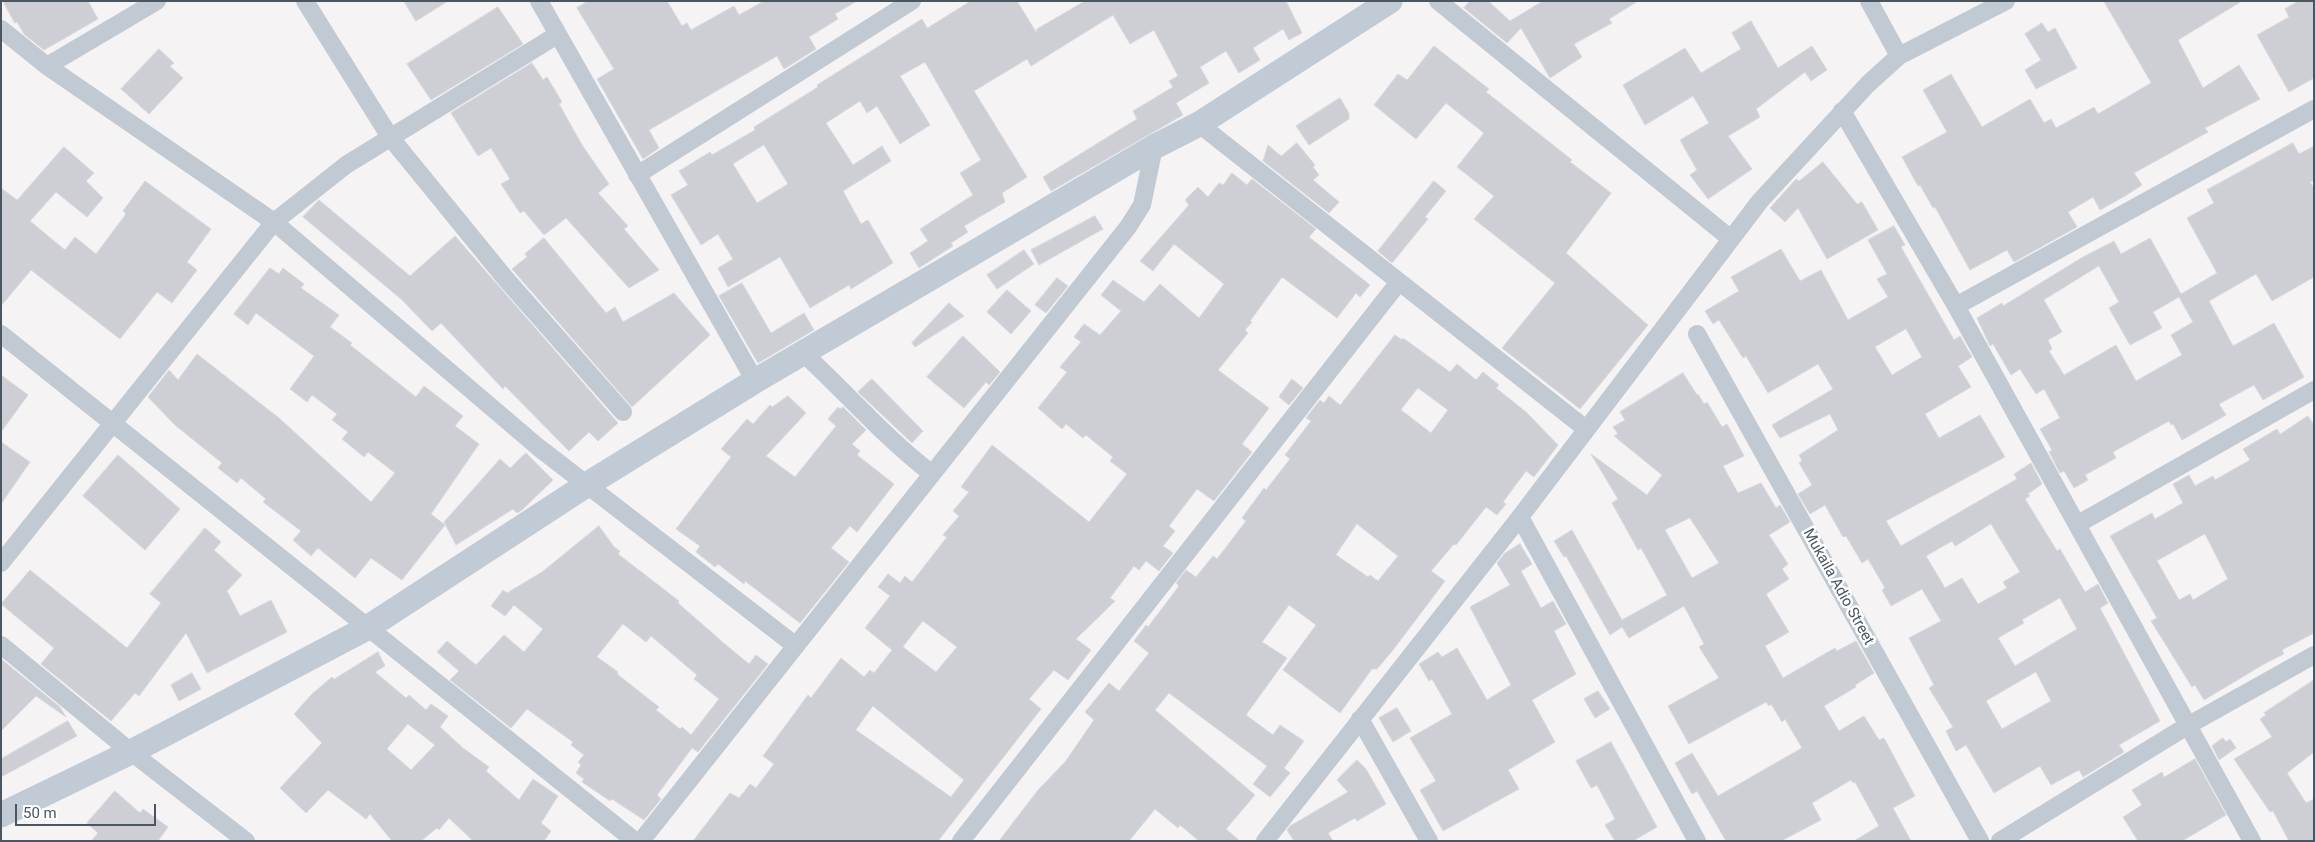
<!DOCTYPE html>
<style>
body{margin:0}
#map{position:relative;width:2315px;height:842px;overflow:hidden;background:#f5f3f3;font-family:Roboto,sans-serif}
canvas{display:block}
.frame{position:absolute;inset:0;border:2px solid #4a5661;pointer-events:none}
.scale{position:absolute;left:15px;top:804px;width:141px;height:22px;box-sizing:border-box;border:2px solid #4a5661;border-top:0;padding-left:6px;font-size:15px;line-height:18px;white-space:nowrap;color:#4a5661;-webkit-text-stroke:4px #fff;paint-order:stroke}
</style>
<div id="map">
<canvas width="2315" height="842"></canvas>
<div class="frame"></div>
<div class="scale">50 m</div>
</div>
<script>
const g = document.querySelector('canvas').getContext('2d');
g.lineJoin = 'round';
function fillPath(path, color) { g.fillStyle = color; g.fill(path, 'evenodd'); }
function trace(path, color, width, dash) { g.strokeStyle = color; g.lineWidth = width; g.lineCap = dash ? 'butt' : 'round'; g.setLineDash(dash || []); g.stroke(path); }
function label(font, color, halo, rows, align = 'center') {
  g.font = font + ' Roboto,sans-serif'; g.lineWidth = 5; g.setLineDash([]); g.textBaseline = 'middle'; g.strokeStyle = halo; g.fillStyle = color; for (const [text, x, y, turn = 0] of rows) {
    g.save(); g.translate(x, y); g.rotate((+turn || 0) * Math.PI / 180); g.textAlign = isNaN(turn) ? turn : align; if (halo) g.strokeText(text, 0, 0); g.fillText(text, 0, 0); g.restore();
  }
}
const building = new Path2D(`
 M3 1H88L98 19 44 50 24 34 17 22 15 23Z
 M404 1H448L416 21Z
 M588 1H667L682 26 687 23 691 30 734 6 739 15 764 1H857L835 14 838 19 809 37 816 49 784 69 777 56 649 130 659 148 643 159 597 79 614 69 577 8Z
 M971 1H1017L1036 32 1037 29 1085 1H1286L1302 33 1289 40 1283 29 1253 48 1260 60 1239 73 1226 51 1200 67 1209 83 1176 103 1183 115 1051 191 1043 177 1137 119 1133 111 1173 87 1169 81 1178 76 1154 30 1130 44 1113 15 1031 66 1027 59 974 91 1027 177 1002 193 1005 202 964 226 968 232 951 243 953 246 919 268 910 253 928 241 920 229 973 195 960 173 981 160 925 62 900 76 930 125 900 144 877 106 867 113 860 101 826 123 853 165 882 146 891 161 843 191 861 224 868 220 893 263 851 289 849 285 810 308 780 257 728 287 718 268 733 259 718 234 701 245 671 195 688 185 679 171 710 152 712 155 755 130 754 127 818 87 817 85 922 19 927 28ZM764 145 788 184 757 203 733 164Z
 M1470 1H1488L1510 21 1543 1H1638L1609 19 1612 23 1574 44 1582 57 1550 78 1521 28 1507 43 1464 8Z
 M2104 1H2242L2178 40 2203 88 2239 65 2260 99 2205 128 2208 132 2134 173 2142 185 2125 196 2100 210 2093 197 2068 212 2077 227 2014 262 2007 250 1970 270 1935 207 1933 208 1920 185 1918 186 1902 157 1947 132 1923 90 1951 74 1982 127 2030 99 2044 123 2051 119 2056 128 2094 107 2098 114 2151 83Z
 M2299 1H2314V78L2289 92 2257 35 2289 17 2285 9Z
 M498 7 523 44 431 100 407 64Z
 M1751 21 1778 68 1812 46 1827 70 1811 81 1805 72 1756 109 1760 117 1728 136 1752 169 1708 199 1690 175 1697 170 1680 140 1709 123 1693 96 1645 125 1623 85 1685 48 1701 73 1741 49 1732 33Z
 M2042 23 2048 32 2055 28 2077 68 2036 89 2025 70 2041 60 2025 34Z
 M1434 46 1489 89 1486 92 1572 160 1570 162 1611 193 1566 253 1648 325 1580 409 1502 348 1555 283 1474 219 1494 196 1457 167 1484 133 1446 103 1416 139 1374 105 1398 74 1407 80Z
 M159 49 174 63 170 66 183 78 149 114 121 89Z
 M532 63 543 80 547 77 562 102 559 104 582 145 609 184 598 193 628 226 624 229 659 270 629 288 566 218 544 235 524 211 520 213 501 184 510 179 491 148 478 156 451 113Z
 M1340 98 1349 113V119L1309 145 1296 126Z
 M1297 143 1315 165 1313 167 1319 175 1313 180 1339 202 1329 213 1263 161 1268 145 1281 156Z
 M2293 143 2299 154 2314 146V180L2310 182 2314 188V277L2272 301 2256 274 2209 301 2233 346 2274 323 2304 377 2263 400 2254 385 2219 404 2226 415 2182 440 2173 424 2171 425 2169 421 2113 452 2116 458 2085 475 2088 480 2074 488 2064 471 2060 473 2049 452 2052 450 2040 429 2060 418 2044 389 2036 394 2020 369 2011 375 1993 344 1990 346 1977 318 2002 303 2003 306 2083 257 2114 241 2121 254 2150 238 2181 294 2217 273 2187 218 2214 203 2207 190ZM2099 266 2119 302 2109 308 2130 345 2162 328 2153 312 2179 297 2193 322 2171 335 2182 355 2136 381 2116 345 2064 375 2049 351 2052 349 2048 340 2062 332 2044 300Z
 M64 147 94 173 86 181 103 198 87 217 56 192 30 221 65 250 75 237 96 254 126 214 123 211 145 181 211 229 187 262 197 270 172 303 157 292 120 339 31 270 1 306V188L17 200Z
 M1823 162 1857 204 1862 202 1878 230 1827 259 1798 208 1785 222 1770 208 1796 179 1799 181Z
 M1232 173 1247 185 1252 179 1316 229 1309 237 1370 285 1360 297 1356 293 1337 318 1282 277 1250 321 1252 322 1245 330 1248 333 1218 370 1269 408 1242 444 1252 452 1214 501 1197 489 1169 526 1175 531 1163 546 1173 553 1159 571 1146 561 1139 570 1134 566 1110 598 1115 601 1076 639 1091 650 1068 680 1054 670 1029 699 1041 709 938 841H693L730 793 739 798 750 784 756 788 774 764 763 756 808 695 811 698 841 658 864 677 870 670 874 673 892 650 865 628 890 596 878 587 888 574 900 583 905 576 912 582 947 537 943 535 959 516 953 511 969 492 961 487 992 445 1089 522 1127 474 1110 461 1113 457 1086 435 1083 438 1066 424 1062 429 1038 408 1067 372 1060 367 1081 342 1074 337 1084 324 1100 335 1121 311 1101 295 1113 280 1144 302 1160 284 1199 318 1224 284 1174 244 1153 271 1140 261 1189 205 1185 200 1198 187 1208 197 1219 183 1223 185ZM923 621 957 647 936 672 903 647ZM873 706 964 780 951 797 856 730Z
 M1434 181 1446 191 1425 217 1428 219 1392 263 1378 251Z
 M319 200 410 276 455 236 618 423 598 441 589 432 569 451 505 386 503 389 441 323 432 331 401 299 303 217Z
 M1095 216 1103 229 1039 265 1031 250Z
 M1894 226 1905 245 1901 247 1954 340 1960 336 1972 357 1958 366 1971 387 1925 414 1939 438 1980 415 2005 457 1886 521 1901 546 2017 479 2014 474 2031 463 2042 484 2028 494 2030 496 2025 499 2057 551 2060 549 2085 592 2098 584 2108 603 2100 608 2160 721 2119 745 2124 752 2083 777 2079 770 2051 785 2040 766 1994 793 1966 745 1956 751 1946 731 1953 727 1929 688 1934 685 1909 638 1941 621 1922 589 1891 606 1882 590 1885 588 1868 559 1862 563 1846 536 1843 537 1825 505 1810 514 1798 494 1812 485 1799 463 1802 461 1799 455 1838 430 1830 414 1780 438 1772 425 1833 389 1818 364 1768 393 1746 356 1743 358 1719 320 1713 324 1705 311 1739 291 1731 277 1781 249 1800 281 1821 270 1848 320 1888 297 1877 279 1887 274 1868 240ZM1906 329 1922 357 1892 375 1875 347ZM1991 524 2020 572 2003 582 2007 588 1978 604 1962 578 1945 588 1926 556 1952 541 1955 546ZM2060 598 2077 629 2015 666 1998 638 2024 623 2022 620ZM2036 672 2051 701 2002 729 1986 701Z
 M544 238 606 313 615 307 623 322 674 293 710 335 632 407 512 269 527 257 525 254Z
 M1024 250 1034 264 997 289 987 275Z
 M270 268 279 274 283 268 304 284 301 288 339 315 330 327 352 343 350 345 416 397 424 386 463 416 455 426 479 444 431 514 445 525 402 580 371 558 355 578 318 548 311 556 293 540 301 531 263 502 266 499 241 478 237 483 218 468 222 463 175 425 148 397 169 370 178 380 197 354 279 418 371 502 395 473 368 452 364 457 342 439 348 432 332 420 337 414 312 395 307 402 290 389 314 356 256 313 248 325 234 314Z
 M1057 278 1068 286 1046 313 1035 305Z
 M742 283 771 333 804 313 814 330 758 363 719 296Z
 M1007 290 1031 311 1011 334 987 312Z
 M949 303 964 316 915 347 912 343Z
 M1395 335 1402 340 1403 338 1450 372 1457 364 1476 380 1483 372 1499 385 1496 388 1526 412 1558 445 1534 477 1526 471 1503 502 1506 504 1497 515 1486 507 1456 545 1454 544 1431 571 1445 581 1393 650 1377 669H1372L1340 713 1283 670 1316 625 1289 605 1262 642 1287 658 1246 715 1273 735 1280 725 1304 741 1284 768 1290 773 1270 797 1253 784 1267 766 1169 693 1155 710 1255 795 1226 829 1240 841H1199L1180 825 1178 828 1155 809 1129 841H999L1038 790 1065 762 1094 720 1085 712 1109 683 1119 691 1149 653 1134 641 1146 625 1148 627 1179 586 1176 583 1186 570 1196 577 1213 556 1217 559 1246 521 1242 518 1264 488 1266 490 1290 459 1285 455 1311 421 1306 418 1320 400 1324 403 1329 396 1340 405ZM1418 388 1448 410 1431 433 1401 410ZM1357 524 1398 556 1378 581 1370 575 1368 577 1336 555Z
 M963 336 1000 372 989 385 986 382 964 408 927 377Z
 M1683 373 1697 395 1698 394 1704 404 1707 402 1722 427 1727 424 1744 456 1723 466 1738 493 1761 483 1776 508 1780 505 1790 522 1769 535 1788 564 1782 569 1789 579 1766 594 1789 632 1765 646 1783 678 1835 648 1837 651 1856 641 1874 673 1855 685 1856 687 1824 706 1839 731 1864 716 1879 740 1884 738 1915 796 1893 808 1911 841H1854L1879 826 1855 782 1853 783 1851 780 1812 803 1821 820 1781 841H1726L1697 791 1692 794 1675 763 1692 753 1718 796 1802 748 1785 719 1782 722 1771 704 1769 706 1766 702 1689 744 1668 706 1719 678 1699 647 1704 644 1684 606 1629 638 1622 627 1610 635 1566 556 1564 557 1554 541 1572 530 1622 620 1667 595 1641 548 1638 550 1612 503 1618 499 1591 454 1647 495 1662 475 1614 436 1618 434 1613 427 1625 420 1620 412ZM1690 518 1719 563 1692 578 1665 530Z
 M1 375 28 395 1 432Z
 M872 379 923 431 912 443 858 392Z
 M1292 379 1303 388 1289 405 1279 397Z
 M788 396 806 413 766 456 795 477 836 426 828 419 838 407 840 409 843 407 866 430 852 444 860 451 857 455 894 484 857 532 850 526 831 548 849 562 800 623 745 581 744 584 718 564 715 567 696 552 700 546 676 529 731 457 721 449 747 419 753 424 770 405 772 407Z
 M2308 416 2314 425V633L2282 650 2284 654 2264 664 2204 700 2195 685 2192 687 2151 621 2157 618 2110 536 2152 513 2155 519 2183 503 2173 484 2189 475 2195 486 2213 476 2215 480 2250 460 2243 449 2277 429 2280 434ZM2205 534 2228 579 2193 600 2190 594 2179 600 2157 561Z
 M1 442 30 462 1 504Z
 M526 453 553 480 522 510 517 513 513 509 456 545 444 522 500 459 510 468Z
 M118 455 180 509 145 550 83 496Z
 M599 526 614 547 620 551 618 554 679 601 678 603 726 645 749 664 756 655 768 664 698 752 692 748 657 795 661 799 644 820 612 799 610 801 582 782 584 779 576 773 581 765 578 762 584 755 571 745 573 742 527 709 511 728 450 680 459 671 437 652 447 641 476 665 504 635 524 652 543 629 514 605 505 616 491 606 503 590 507 593 542 572ZM623 624 646 642 651 636 697 675 694 679 719 699 691 735 682 727 680 729 656 710 659 707 617 674 618 672 597 657Z
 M205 528 221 542 214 550 242 575 227 591 240 616 271 600 287 632 207 673 186 633 139 696 135 693 111 721 41 664 54 648 1 604 30 570 127 648 161 603 150 594Z
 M1520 544 1532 564 1521 571 1541 608 1553 601 1566 624 1554 631 1576 674 1532 700 1555 742 1508 770 1519 789 1443 831 1420 790 1436 781 1410 738 1452 714 1432 679 1429 681 1419 664 1438 652 1442 657 1457 648 1487 700 1511 685 1470 607 1510 585 1497 563 1505 553Z
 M378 652 385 666 375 672 406 698 409 695 426 710 431 704 448 716 440 727 463 748 489 767 486 771 519 800 533 779 558 796 541 823 551 831 544 841H473L449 818 439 830 437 828 421 841H392L370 814 366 819 328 790 306 813 280 788 322 743 294 714 312 694 332 677 334 679ZM408 724 435 745 411 770 387 749Z
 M1 659 60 707 66 717 36 696 1 731Z
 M192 673 201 689 179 701 171 685Z
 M2314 680V752L2287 773 2306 803 2314 799V841H2289L2273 811 2270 812 2234 759 2272 737 2260 719 2266 715 2264 713Z
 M1598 691 1610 709 1595 718 1584 699Z
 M1397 708 1411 731 1393 742 1379 718Z
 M68 721 77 736 1 777V759Z
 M2223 738 2226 742 2230 739 2236 748 2219 760 2212 746Z
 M1611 742 1657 827 1633 841H1615L1605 825 1615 819 1597 785 1591 788 1576 761Z
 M2195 759 2226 815 2182 841H2138L2123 817 2142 805 2132 790 2162 772 2164 777Z
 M1357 760 1366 769 1386 804 1357 821 1355 818 1328 833 1333 841H1294L1287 830 1290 826 1348 792 1337 780Z
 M115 791 140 813 143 809 168 827 158 841H91L98 833 87 823Z`);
const street = new Path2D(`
 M305 1 390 137 505 278 623 412
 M539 1 755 381
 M1438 1 1731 239
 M1869 1 1899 56
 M1 29 47 66 274 222 538 447 796 646
 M47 66 157 1
 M1842 111 1956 306 2252 841
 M1199 124 1586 429
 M637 175 912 1
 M1956 306 2314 109
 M1 334 635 841
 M1697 334 1980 841
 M803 353C847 393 884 437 931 473
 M1520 517 1697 841
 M2078 524 2314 390
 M1 563 274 222 346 165 557 35
 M1 645 131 752 246 841
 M1360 719 1429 841
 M641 841 1128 227 1142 205 1154 147
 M961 841 1399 282
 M1265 841 1520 517 1760 201 1868 84 1899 56 2006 1
 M2000 841 2187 726 2314 655`);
const secondary = new Path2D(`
 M1 815 131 752 367 628 588 484 755 381 1154 147 1199 124 1390 1`);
const streetNames = [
 ["Mukaila Adio Street",1838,587,61]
];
fillPath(building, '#cdcfd5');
trace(building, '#d7d9de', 1);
trace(street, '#c1cad2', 18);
trace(secondary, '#c1cbd6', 25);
label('15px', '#4a5661', '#fff', streetNames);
</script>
